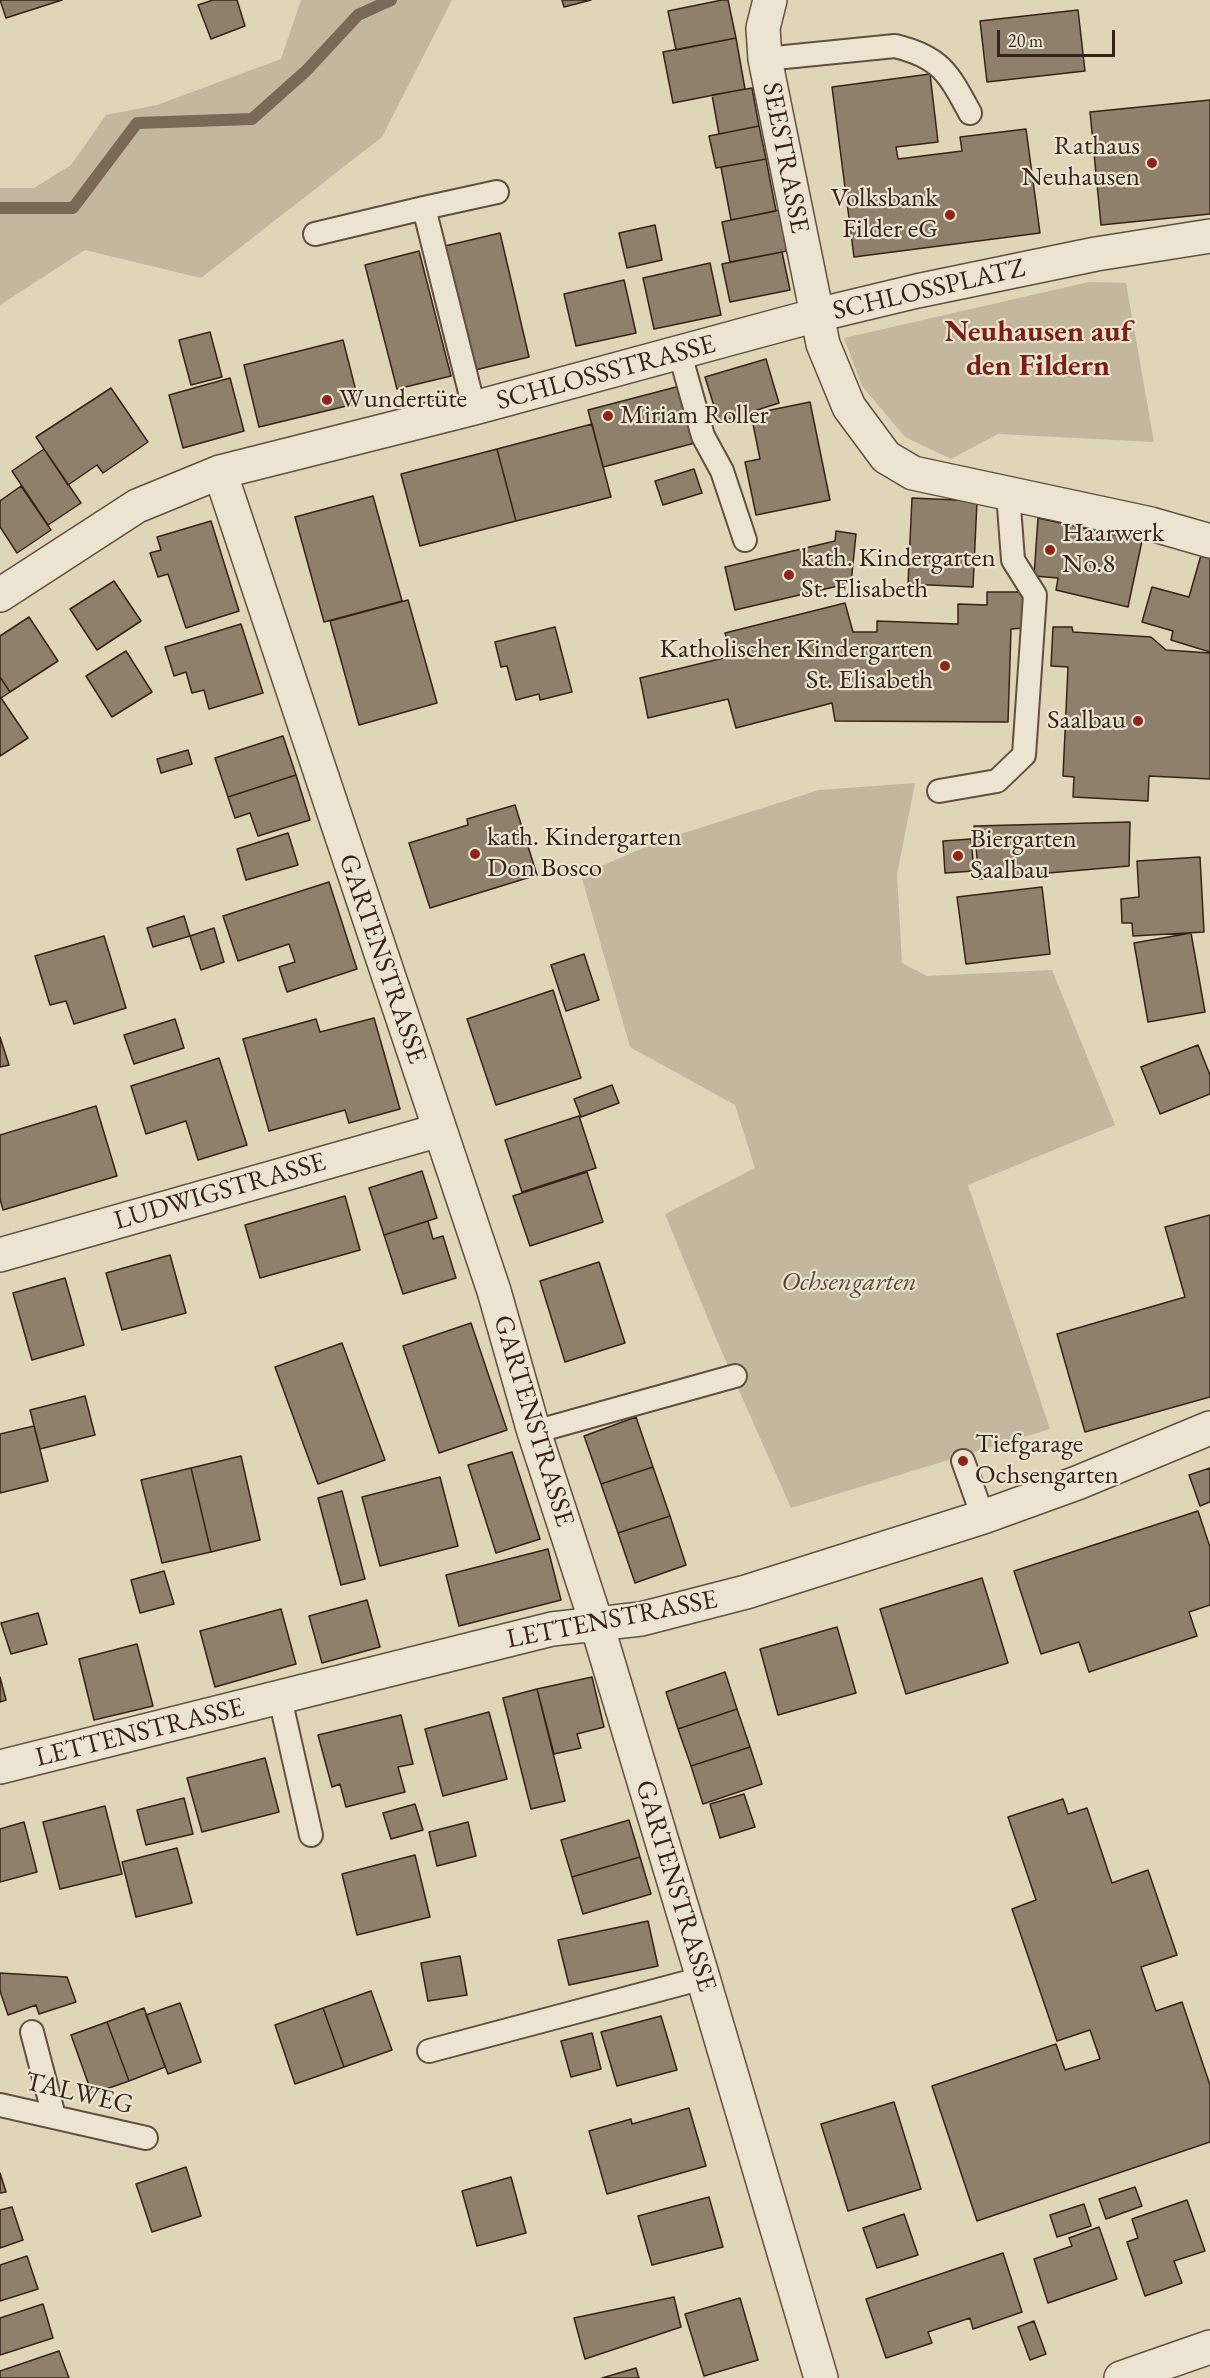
<!DOCTYPE html>
<meta charset="utf-8">
<style>
body{margin:0}
#map{position:relative;width:1210px;height:2378px;overflow:hidden;background:#dfd6b8;font-family:"EB Garamond",serif}
canvas{display:block}
.scale{position:absolute;left:997px;top:30px;width:118px;height:27px;box-sizing:border-box;border:3px solid #382217;border-top:0;padding-left:8px;font-size:18px;line-height:21px;white-space:nowrap;color:#382217;-webkit-text-stroke:4px #eae4d1;paint-order:stroke}
</style>
<div id="map">
<canvas width="1210" height="2378"></canvas>
<div class="scale">20 m</div>
</div>
<script>
const g = document.querySelector('canvas').getContext('2d');
g.lineJoin = 'round';
function fillPath(path, color) { g.fillStyle = color; g.fill(path, 'evenodd'); }
function trace(path, color, width, dash) { g.strokeStyle = color; g.lineWidth = width; g.lineCap = dash ? 'butt' : 'round'; g.setLineDash(dash || []); g.stroke(path); }
function label(font, color, halo, rows, align = 'center') {
  g.font = font + ' "EB Garamond",serif'; g.lineWidth = 4.5; g.setLineDash([]); g.textBaseline = 'middle'; g.strokeStyle = halo; g.fillStyle = color; for (const [text, x, y, turn = 0] of rows) {
    g.save(); g.translate(x, y); g.rotate((+turn || 0) * Math.PI / 180); g.textAlign = isNaN(turn) ? turn : align; if (halo) g.strokeText(text, 0, 0); g.fillText(text, 0, 0); g.restore();
  }
}
const green = new Path2D(`
 M301 0H452L382 137 201 278 85 250 0 305V188H34L71 165 106 115 157 105 281 59Z
 M1089 282 1126 283 1154 442 998 434 951 459 905 437 862 386 844 338Z
 M915 783 897 874 902 963 927 976 1052 970 1115 1125 968 1185 1050 1429 791 1508 715 1336 665 1214 755 1168 735 1105 630 1047 581 875 659 841 819 790Z`);
const stream = new Path2D(`
 M0 208H73L137 123 252 119 306 71 358 15 391 0`);
const building = new Path2D(`
 M0 0H62L6 18Z
 M213 0H237L245 26 211 39 198 5Z
 M562 0H591L564 7Z
 M722 0H728L736 38 676 50 668 11Z
 M1078 10 1085 71 987 82 980 21Z
 M736 38 745 89 673 103 663 52Z
 M930 74 938 142 896 147 898 159 962 151 960 137 1026 129 1040 233 854 257 832 87Z
 M752 88 759 126 719 134 712 95Z
 M1210 100V214L1101 225 1090 112Z
 M759 126 766 159 716 168 709 136Z
 M766 159 776 211 731 220 721 167Z
 M779 210 787 251 730 262 722 222Z
 M655 225 662 260 627 268 619 233Z
 M500 233 529 357 475 370 445 246Z
 M419 251 451 376 397 389 365 265Z
 M782 252 790 290 730 302 722 264Z
 M710 263 721 315 654 329 643 278Z
 M624 280 636 333 576 346 564 294Z
 M210 332 222 377 191 385 179 340Z
 M343 340 359 403 259 427 244 365Z
 M766 359 779 403 719 422 705 377Z
 M230 378 244 431 183 448 169 395Z
 M680 386 695 443 603 467 588 410Z
 M111 388 148 442 103 473 97 465 68 485 36 437Z
 M810 402 830 500 756 515 745 462 760 459 751 414Z
 M592 424 611 497 516 521 497 449Z
 M44 449 81 503 48 525 12 471Z
 M497 449 516 521 420 546 401 474Z
 M694 469 702 493 663 505 655 481Z
 M21 486 51 530 17 553 0 527V501Z
 M373 496 402 601 324 622 295 517Z
 M912 498 977 501 973 587 908 584Z
 M1038 518 1142 541 1128 607 1056 590 1058 578 1034 576Z
 M211 521 239 611 186 628 168 574 158 577 150 553 161 550 157 537Z
 M836 531 856 534 851 583 735 610 725 567 835 541Z
 M1201 555 1210 558V652L1171 640 1173 631 1142 622 1152 587 1189 597Z
 M114 581 141 621 97 650 70 609Z
 M987 592H1026L1025 628 1011 629 1008 722 835 721 832 703 736 728 728 699 648 718 640 678 732 656 725 633 845 603 853 632H877V621L958 624V604L987 605Z
 M408 600 437 703 359 725 330 621Z
 M29 617 58 661 10 692 0 677V636Z
 M241 624 263 693 209 709 204 690 192 693 186 672 174 676 165 647Z
 M555 627 572 692 540 700 539 694 516 700 507 666 501 667 495 642Z
 M1053 627H1072L1073 632 1151 637 1166 650 1210 653V779L1149 776 1148 801 1073 797 1074 777 1063 776 1068 667 1051 666Z
 M126 651 152 692 112 717 86 676Z
 M0 677 10 692 1 698 28 738 0 756Z
 M283 736 296 775 228 797 215 758Z
 M188 750 192 764 161 773 157 759Z
 M296 775 310 820 258 836 250 813 235 818 228 797Z
 M515 805 537 875 430 908 409 843 468 825 467 819Z
 M1130 822 1129 866 979 879 974 826Z
 M288 833 298 865 246 880 237 849Z
 M971 839 974 871 945 873 943 841Z
 M1200 857 1204 932 1133 936 1132 923H1122L1121 899 1139 897 1137 861Z
 M329 882 357 969 287 992 279 967 295 962 289 944 238 961 223 916Z
 M1042 887 1050 954 966 964 957 897Z
 M184 916 190 936 153 947 147 928Z
 M214 928 224 962 201 970 190 936Z
 M1191 933 1205 1012 1148 1022 1134 943Z
 M104 936 126 1008 74 1024 66 1001 50 1005 35 956Z
 M584 954 599 1000 566 1011 551 965Z
 M553 990 581 1078 496 1105 467 1019Z
 M374 1018 400 1109 349 1123 345 1110 269 1131 243 1039 316 1019 320 1032Z
 M175 1019 184 1048 134 1064 124 1035Z
 M0 1037 9 1065 0 1067Z
 M1198 1045 1210 1075V1094L1160 1114 1141 1067Z
 M219 1058 247 1145 198 1160 186 1121 146 1134 131 1086Z
 M612 1085 619 1103 581 1117 574 1099Z
 M96 1106 117 1176 3 1210 0 1199V1135Z
 M579 1116 596 1168 522 1192 505 1140Z
 M422 1171 437 1218 384 1235 369 1188Z
 M587 1172 603 1222 530 1246 513 1196Z
 M345 1196 360 1250 260 1278 245 1225Z
 M1210 1215V1397L1085 1432 1057 1334 1185 1297 1165 1227Z
 M428 1221 433 1239 443 1236 456 1278 403 1294 384 1235Z
 M170 1255 186 1313 122 1330 106 1273Z
 M599 1262 625 1343 565 1362 540 1281Z
 M65 1278 84 1345 32 1360 13 1293Z
 M471 1323 507 1430 439 1453 403 1346Z
 M342 1343 385 1460 318 1484 275 1367Z
 M85 1396 95 1435 40 1449 30 1410Z
 M636 1417 653 1467 601 1484 584 1436Z
 M34 1426 48 1481 0 1493V1434Z
 M512 1452 540 1539 496 1553 468 1465Z
 M241 1456 260 1540 211 1552 191 1468Z
 M653 1467 670 1516 618 1533 601 1484Z
 M191 1468 211 1552 162 1563 141 1480Z
 M1210 1468V1502L1200 1506 1189 1475Z
 M440 1477 458 1546 380 1566 362 1497Z
 M342 1491 365 1579 341 1585 318 1498Z
 M1198 1511 1210 1547V1605L1189 1612 1197 1636 1089 1672 1079 1642 1041 1654 1014 1571Z
 M670 1516 686 1565 635 1583 618 1533Z
 M548 1549 561 1600 459 1626 446 1575Z
 M164 1571 174 1604 140 1613 131 1580Z
 M982 1578 1008 1663 906 1694 880 1609Z
 M367 1600 380 1647 322 1663 309 1616Z
 M281 1609 296 1664 215 1687 200 1631Z
 M38 1613 47 1644 11 1654 1 1623Z
 M837 1627 856 1693 778 1715 760 1649Z
 M137 1644 153 1706 94 1720 79 1659Z
 M725 1672 737 1709 678 1729 666 1692Z
 M0 1677 6 1700 0 1702Z
 M592 1677 604 1727 577 1734 581 1748 554 1754 537 1689Z
 M537 1689 565 1801 531 1809 503 1698Z
 M737 1709 750 1747 691 1766 678 1729Z
 M489 1712 507 1779 443 1796 425 1729Z
 M401 1715 413 1764 398 1767 405 1792 346 1807 340 1784 332 1787 318 1735Z
 M750 1747 762 1784 703 1804 691 1766Z
 M265 1758 279 1812 202 1832 187 1778Z
 M744 1794 755 1827 720 1838 710 1804Z
 M184 1798 193 1834 146 1845 137 1810Z
 M1063 1799 1068 1814 1087 1808 1112 1883 1148 1870 1177 1955 1141 1967 1156 2011 1182 2002 1210 2085V2142L977 2221 932 2086 1056 2044 1065 2070 1100 2059 1090 2030 1057 2041 1012 1909 1036 1900 1008 1817Z
 M415 1804 423 1830 391 1839 383 1813Z
 M105 1806 122 1874 60 1889 43 1822Z
 M629 1820 640 1857 572 1877 561 1840Z
 M24 1822 37 1872 0 1882V1829Z
 M468 1822 476 1856 437 1866 429 1832Z
 M177 1848 192 1903 136 1917 122 1862Z
 M415 1855 430 1917 357 1935 342 1874Z
 M640 1857 651 1894 583 1914 572 1877Z
 M648 1921 658 1966 569 1985 558 1940Z
 M460 1956 467 1995 428 2001 421 1963Z
 M0 1973 67 1977 76 2002 39 2014 36 2005 8 2015 0 1991Z
 M371 1991 392 2050 344 2067 323 2008Z
 M180 2003 201 2062 168 2074 146 2015Z
 M144 2008 165 2067 129 2081 107 2022Z
 M323 2008 344 2067 295 2084 275 2025Z
 M661 2016 677 2070 617 2086 601 2032Z
 M107 2022 129 2081 92 2094 71 2035Z
 M592 2033 601 2069 571 2077 561 2041Z
 M894 2102 921 2189 848 2211 821 2124Z
 M689 2108 706 2166 607 2194 589 2131 631 2119 632 2124Z
 M186 2167 201 2216 152 2232 136 2184Z
 M0 2173 6 2192 0 2193Z
 M511 2177 526 2233 477 2246 462 2191Z
 M1135 2187 1142 2206 1106 2219 1099 2199Z
 M709 2197 723 2247 652 2265 638 2216Z
 M1187 2200 1205 2251 1174 2261 1182 2283 1145 2296 1127 2242 1138 2238 1132 2219Z
 M1084 2204 1091 2226 1057 2237 1050 2215Z
 M12 2207 23 2240 0 2248V2210Z
 M904 2214 918 2255 877 2268 863 2228Z
 M1099 2227 1117 2279 1048 2303 1034 2259 1072 2246 1069 2238Z
 M1003 2253 1022 2312 973 2329 970 2318 928 2332 932 2343 886 2358 866 2299Z
 M27 2256 38 2289 0 2301V2265Z
 M674 2297 681 2327 585 2359 574 2318Z
 M740 2298 758 2360 704 2376 685 2314Z
 M43 2304 53 2338 0 2355V2318Z
 M1034 2321 1046 2354 1030 2360 1018 2327Z
 M59 2351 69 2378H0V2371Z
 M636 2368 639 2378H602Z`);
const lane = new Path2D(`
 M765 59 895 46C941 57 949 74 970 113
 M424 208 497 192
 M315 234 424 208 474 408
 M680 354 703 436 722 471 745 540
 M939 791 997 781 1024 755 1035 595 1013 560 1008 493
 M534 1432 735 1376
 M963 1461 983 1517
 M280 1698 311 1835
 M32 2032 54 2116
 M429 2051 703 1978
 M0 2105 146 2138`);
const street = new Path2D(`
 M770 0 763 28 765 59 823 344 849 407 886 457 913 473 1151 524 1210 541
 M220 472 494 1291 534 1432 597 1625 703 1978 821 2378
 M0 595 137 506 220 472 474 408 817 315 917 291 1096 254 1210 236
 M0 1255 440 1130
 M0 1767 552 1629 641 1619 746 1592 983 1517 1077 1483 1210 1428
 M1121 2378 1210 2347`);
const markers = [
 [1152,163,6,"#8f2418"],
 [950,215,6,"#8f2418"],
 [327,400,6,"#8f2418"],
 [608,416,6,"#8f2418"],
 [1050,550,6,"#8f2418"],
 [789,575,6,"#8f2418"],
 [945,666,6,"#8f2418"],
 [1138,721,6,"#8f2418"],
 [475,854,6,"#8f2418"],
 [958,856,6,"#8f2418"],
 [963,1461,6,"#8f2418"]
];
const poiNames = [
 ["Rathaus",1140,147,"right"],
 ["Neuhausen",1140,178,"right"],
 ["Volksbank",938,199,"right"],
 ["Filder eG",938,230,"right"],
 ["Wundertüte",339,400],
 ["Miriam Roller",620,416],
 ["Haarwerk",1062,534],
 ["No.8",1062,565],
 ["kath. Kindergarten",801,559],
 ["St. Elisabeth",801,590],
 ["Katholischer Kindergarten",933,650,"right"],
 ["St. Elisabeth",933,681,"right"],
 ["Saalbau",1126,721,"right"],
 ["kath. Kindergarten",487,838],
 ["Don Bosco",487,869],
 ["Biergarten",970,840],
 ["Saalbau",970,871],
 ["Tiefgarage",975,1445],
 ["Ochsengarten",975,1476]
];
const streetNames = [
 ["SEESTRASSE",785,158,79],
 ["SCHLOSSPLATZ",929,290,-13],
 ["SCHLOSSSTRASSE",606,373,-15],
 ["GARTENSTRASSE",382,959,71],
 ["LUDWIGSTRASSE",220,1192,-16],
 ["GARTENSTRASSE",533,1421,73],
 ["LETTENSTRASSE",612,1620,-11],
 ["LETTENSTRASSE",140,1733,-14],
 ["GARTENSTRASSE",675,1886,73],
 ["TALWEG",79,2094,13]
];
const parkNames = [
 ["Ochsengarten",849,1283]
];
const quarterNames = [
 ["Neuhausen auf",1038,333],
 ["den Fildern",1038,367]
];
fillPath(green, '#c3b79d');
trace(stream, '#7a6957', 12);
fillPath(building, '#8f806b');
trace(building, '#382217', 1.5);
trace(lane, '#624f3f', 26);
trace(street, '#624f3f', 36);
trace(lane, '#eae4d1', 22);
trace(street, '#eae4d1', 33);
for (const [x, y, r, color] of markers) { const dot = new Path2D(); dot.arc(x, y, r, 0, 2 * Math.PI); g.fillStyle = color; g.fill(dot); trace(dot, '#eae4d1', 2); }
label('27px', '#382217', '#eae4d1', poiNames, 'left');
label('27px', '#382217', '#eae4d1', streetNames);
label('italic 27px', '#5b4738', '#eae4d1', parkNames);
label('bold 30px', '#7a1f14', '#eae4d1', quarterNames);
</script>
